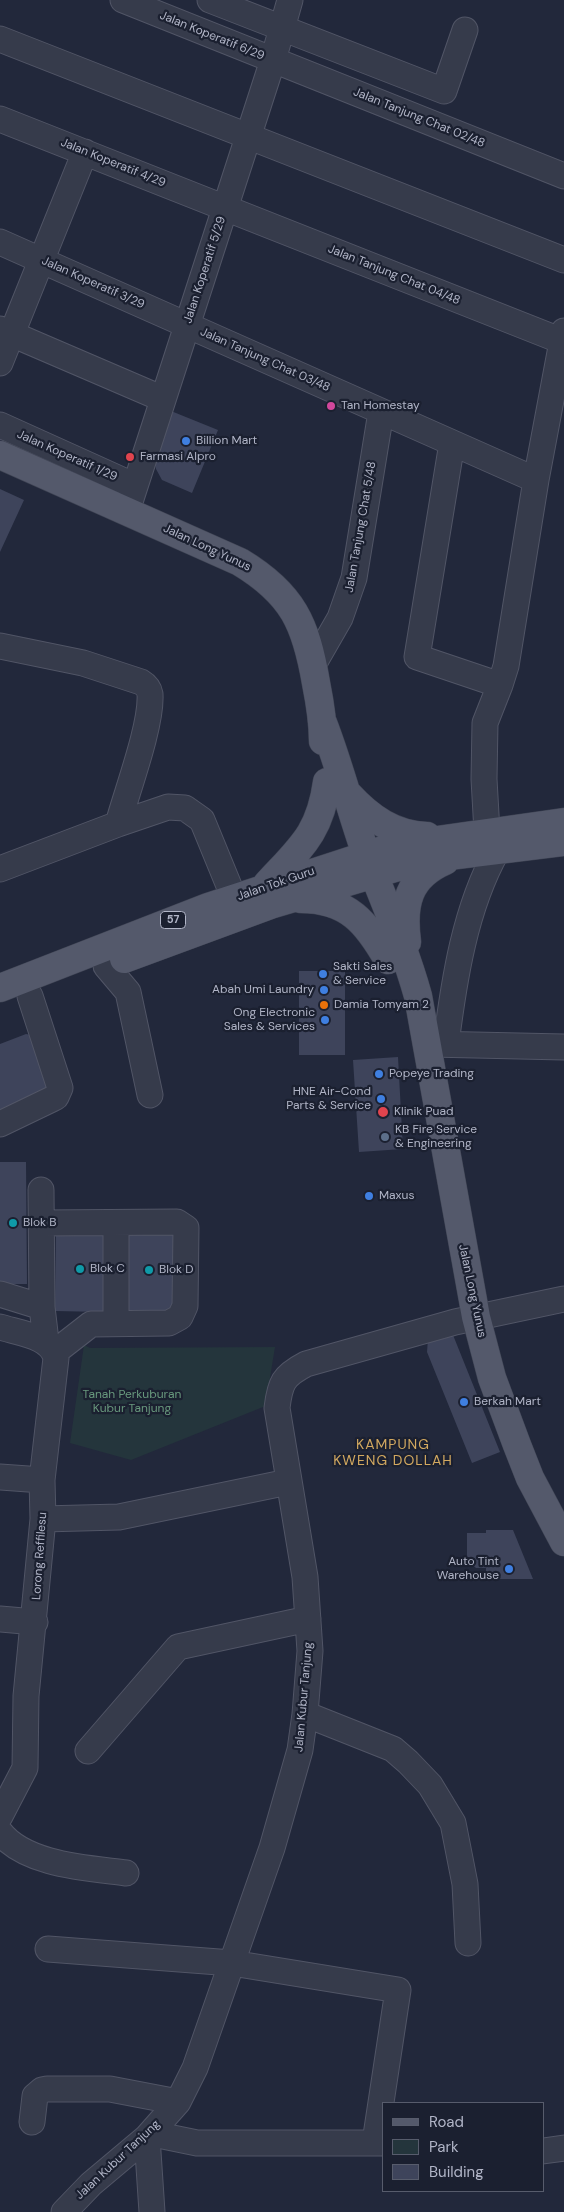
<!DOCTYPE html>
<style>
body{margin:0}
#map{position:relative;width:564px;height:2212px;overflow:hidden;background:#22283b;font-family:"DM Sans",sans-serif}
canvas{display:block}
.legend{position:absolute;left:382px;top:2102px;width:162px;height:90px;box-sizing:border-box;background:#1b2030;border:1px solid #575c6c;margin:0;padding:6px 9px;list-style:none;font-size:15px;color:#b1b5c7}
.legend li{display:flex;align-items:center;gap:10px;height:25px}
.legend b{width:25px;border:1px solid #575c6c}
</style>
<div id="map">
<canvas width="564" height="2212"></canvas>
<ul class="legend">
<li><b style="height:6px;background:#54596b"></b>Road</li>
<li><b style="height:14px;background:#24353c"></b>Park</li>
<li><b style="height:14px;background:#3e445b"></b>Building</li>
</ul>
</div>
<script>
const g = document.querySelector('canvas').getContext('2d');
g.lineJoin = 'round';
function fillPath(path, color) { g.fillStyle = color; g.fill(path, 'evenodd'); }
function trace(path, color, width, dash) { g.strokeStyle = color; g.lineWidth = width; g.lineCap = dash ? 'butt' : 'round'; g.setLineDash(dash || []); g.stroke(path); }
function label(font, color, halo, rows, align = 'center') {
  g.font = font + ' "DM Sans",sans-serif'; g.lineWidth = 4.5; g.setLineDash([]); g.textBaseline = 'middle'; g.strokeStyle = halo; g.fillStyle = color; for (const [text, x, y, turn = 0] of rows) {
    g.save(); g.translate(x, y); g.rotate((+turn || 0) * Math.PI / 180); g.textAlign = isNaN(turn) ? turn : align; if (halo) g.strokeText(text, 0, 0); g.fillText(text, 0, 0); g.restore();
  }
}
const green = new Path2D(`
 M84 1345 90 1348 275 1347 268 1390V1405L131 1460 70 1443Z`);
const building = new Path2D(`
 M171 411 218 430 192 493 162 480 156 469 153 453Z
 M0 489 24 500 0 552Z
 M299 971H345V1055H299Z
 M26 1034 31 1035 56 1093 0 1117V1044Z
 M398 1057 403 1149 359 1152 353 1060Z
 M0 1162H26L27 1284H0Z
 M56 1227H105L104 1312 55 1311Z
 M124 1227 174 1228 173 1312H124Z
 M451 1330 500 1452 472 1463 427 1352 428 1339Z
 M486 1530H513L533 1579H486V1568H476L467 1560V1533H486Z`);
const minor = new Path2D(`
 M123 0 564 176
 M210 0 444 91 465 30
 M0 39 564 260
 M0 119 562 341
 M0 242 536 480
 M0 329 163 399
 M0 363 85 152
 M0 425 135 486
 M452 443 417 657 500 685 506 666 536 480 564 331
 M127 511 273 60 290 0
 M0 646 83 663 141 682C146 685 149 688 150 694 152 725 127 791 118 824
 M313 665 340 618 354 578 381 412
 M487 832 484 779 485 723 500 685
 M0 869 118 824 168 807 185 808 202 820 234 898
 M106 966 128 992 150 1095
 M430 1044 564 1047
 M446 1044C454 980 465 908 497 851
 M0 1124 52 1099 56 1097 60 1088 30 996
 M41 1190 42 1307 46 1341
 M41 1223 177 1222 186 1228 185 1306 180 1317 169 1323 91 1324 55 1352
 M116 1223V1323
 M0 1294 42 1307
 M0 1327C19 1333 51 1336 56 1358L42 1480 43 1519 26 1696 25 1768 0 1816
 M0 1477 42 1480
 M43 1519 119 1517 288 1482
 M0 1619 35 1622
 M305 1714 393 1749 408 1762 430 1785 453 1823 465 1884 468 1943
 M88 1751 178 1647 308 1619
 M0 1832C25 1865 88 1868 126 1873
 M48 1949 232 1963 398 1990 375 2142
 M32 2122 35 2096 42 2090 47 2089H110L178 2102
 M154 2129 163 2136 197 2143H383
 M147 2137 152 2212
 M543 2151 564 2148
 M64 2212 91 2184 147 2137 178 2102 195 2068 272 1848 300 1750 305 1714 310 1651 305 1577 277 1408C280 1383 283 1376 306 1364L455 1322 564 1299`);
const major = new Path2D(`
 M0 455 240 562C293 594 306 624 316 683 320 703 323 721 323 741
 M323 723C340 767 351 812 367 857 385 903 405 949 418 996L476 1317 492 1378 517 1445 530 1478 564 1542
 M348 794C370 818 394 835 427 836
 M267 884C300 848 320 834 327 782
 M301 899C348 899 367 923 388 960
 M407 942C402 904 408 877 445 861
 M124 959 273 904 408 864 457 855 564 842
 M0 988 208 907 395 846 564 822`);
const markers = [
 [331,406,5,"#d1479c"],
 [186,441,5,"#3f7fe0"],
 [130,457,5,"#e0444e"],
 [323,974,5,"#3f7fe0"],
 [324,990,5,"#3f7fe0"],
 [324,1005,5,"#e8710a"],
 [325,1020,5,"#3f7fe0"],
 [379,1074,5,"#3f7fe0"],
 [381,1099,5,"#3f7fe0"],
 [383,1112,6,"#e0444e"],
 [385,1137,5,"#5c6f8a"],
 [369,1196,5,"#3f7fe0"],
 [13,1223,5,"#0f9aa8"],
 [80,1269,5,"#0f9aa8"],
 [149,1270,5,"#0f9aa8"],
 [464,1402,5,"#3f7fe0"],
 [509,1569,5,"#3f7fe0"]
];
const shields = [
 [173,920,25]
];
const shieldNames = [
 ["57",173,920]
];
const streetNames = [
 ["Jalan Koperatif 6/29",212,36,22],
 ["Jalan Tanjung Chat 02/48",419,118,22],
 ["Jalan Koperatif 4/29",113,163,22],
 ["Jalan Koperatif 5/29",205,270,-72],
 ["Jalan Tanjung Chat 04/48",394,275,22],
 ["Jalan Koperatif 3/29",93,283,24],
 ["Jalan Tanjung Chat 03/48",265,360,24],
 ["Jalan Koperatif 1/29",67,456,24],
 ["Jalan Tanjung Chat 5/48",361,527,-80],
 ["Jalan Long Yunus",207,548,25],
 ["Jalan Tok Guru",276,884,-19],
 ["Jalan Long Yunus",472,1291,78],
 ["Lorong Reffilesu",40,1556,-86],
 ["Jalan Kubur Tanjung",304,1697,-85],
 ["Jalan Kubur Tanjung",118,2160,-43]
];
const poiNames = [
 ["Tan Homestay",341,406],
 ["Billion Mart",196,441],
 ["Farmasi Alpro",140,457],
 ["Sakti Sales",333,967],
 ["& Service",333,981],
 ["Abah Umi Laundry",314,990,"right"],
 ["Damia Tomyam 2",334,1005],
 ["Ong Electronic",315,1013,"right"],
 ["Sales & Services",315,1027,"right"],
 ["Popeye Trading",389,1074],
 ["HNE Air-Cond",371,1092,"right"],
 ["Parts & Service",371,1106,"right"],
 ["Klinik Puad",394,1112],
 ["KB Fire Service",395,1130],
 ["& Engineering",395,1144],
 ["Maxus",379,1196],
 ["Blok B",23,1223],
 ["Blok C",90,1269],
 ["Blok D",159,1270],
 ["Berkah Mart",474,1402],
 ["Auto Tint",499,1562,"right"],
 ["Warehouse",499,1576,"right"]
];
const parkNames = [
 ["Tanah Perkuburan",132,1395],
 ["Kubur Tanjung",132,1409]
];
const neighbourhoodNames = [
 ["KAMPUNG",393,1445],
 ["KWENG DOLLAH",393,1461]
];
fillPath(green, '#24353c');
fillPath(building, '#3e445b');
trace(minor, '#515566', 27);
trace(major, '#3f4454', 29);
trace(minor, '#363b4b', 25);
trace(major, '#54596b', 28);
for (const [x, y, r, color] of markers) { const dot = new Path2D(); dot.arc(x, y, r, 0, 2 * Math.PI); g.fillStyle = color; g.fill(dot); trace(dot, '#1b2030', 2); }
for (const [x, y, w] of shields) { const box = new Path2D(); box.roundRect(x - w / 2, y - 8.5, w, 17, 4); g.fillStyle = '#1b2030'; g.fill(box); trace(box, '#b1b5c7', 1); }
label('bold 11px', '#b1b5c7', null, shieldNames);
label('12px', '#b1b5c7', '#1b2030', streetNames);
label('12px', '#b1b5c7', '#1b2030', poiNames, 'left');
label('12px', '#68987d', '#1b2030', parkNames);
g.letterSpacing = '1px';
label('14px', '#d3a960', '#1b2030', neighbourhoodNames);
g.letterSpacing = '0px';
</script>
